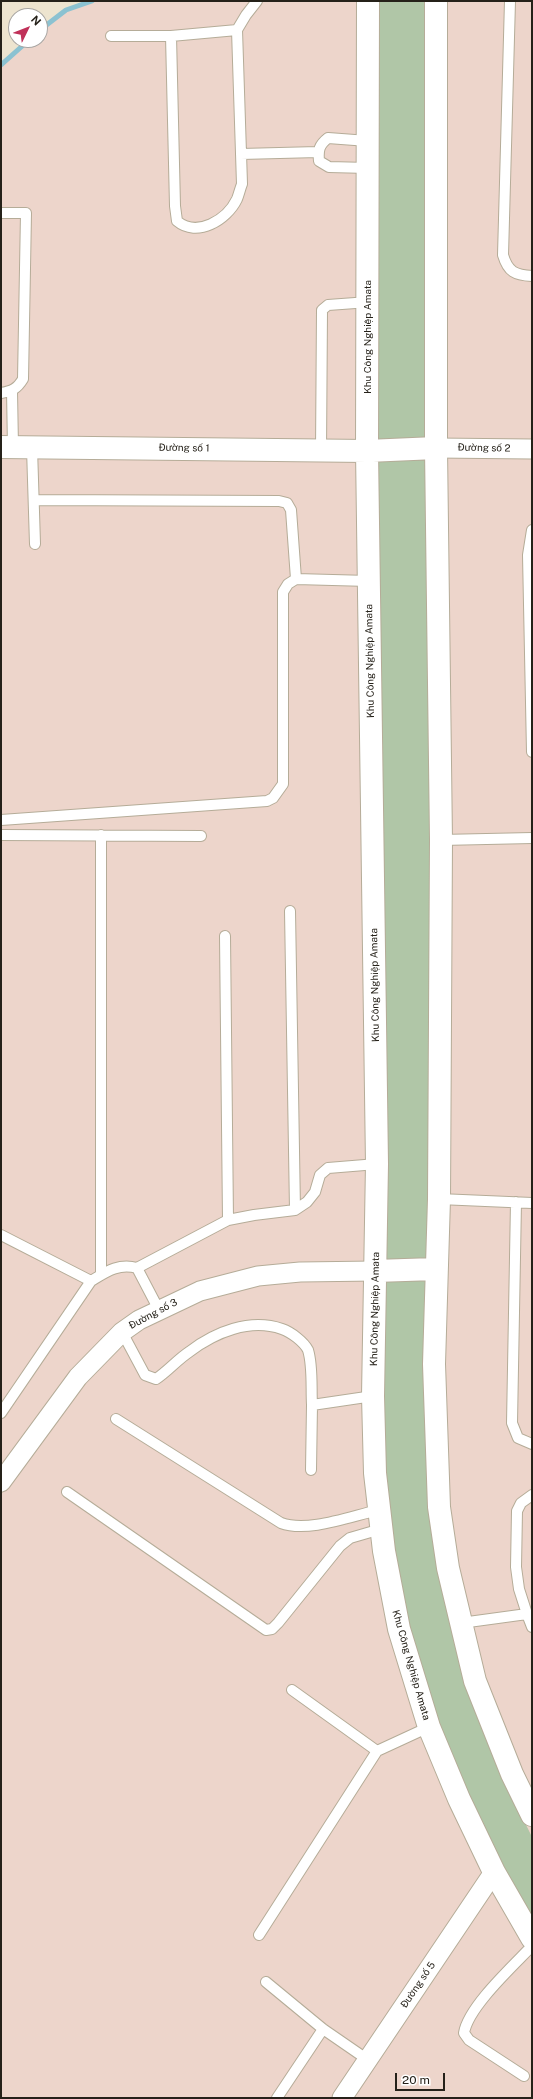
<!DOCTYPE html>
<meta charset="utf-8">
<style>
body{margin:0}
#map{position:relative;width:533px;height:2099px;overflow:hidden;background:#ede4cf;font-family:"Public Sans",sans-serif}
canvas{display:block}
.frame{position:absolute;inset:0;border:2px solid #252119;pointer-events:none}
.north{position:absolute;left:8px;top:8px;width:40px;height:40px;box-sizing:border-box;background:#fff;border:1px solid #a8a6a3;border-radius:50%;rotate:47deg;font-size:11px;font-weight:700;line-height:16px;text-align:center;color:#252119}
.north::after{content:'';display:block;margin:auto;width:14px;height:18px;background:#c03159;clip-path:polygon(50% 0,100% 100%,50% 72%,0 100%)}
.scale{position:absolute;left:395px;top:2073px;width:50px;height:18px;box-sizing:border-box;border:2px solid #252119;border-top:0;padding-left:5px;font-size:12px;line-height:14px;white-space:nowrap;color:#252119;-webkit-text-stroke:3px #fff;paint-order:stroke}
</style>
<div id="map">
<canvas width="533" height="2099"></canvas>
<div class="frame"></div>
<div class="north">N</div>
<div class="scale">20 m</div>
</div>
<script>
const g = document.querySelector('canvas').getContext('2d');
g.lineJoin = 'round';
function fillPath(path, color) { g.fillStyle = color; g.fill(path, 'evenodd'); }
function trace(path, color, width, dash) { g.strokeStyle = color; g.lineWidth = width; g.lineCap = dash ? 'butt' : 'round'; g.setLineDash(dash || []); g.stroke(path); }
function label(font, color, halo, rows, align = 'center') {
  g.font = font + ' "Public Sans",sans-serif'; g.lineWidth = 4; g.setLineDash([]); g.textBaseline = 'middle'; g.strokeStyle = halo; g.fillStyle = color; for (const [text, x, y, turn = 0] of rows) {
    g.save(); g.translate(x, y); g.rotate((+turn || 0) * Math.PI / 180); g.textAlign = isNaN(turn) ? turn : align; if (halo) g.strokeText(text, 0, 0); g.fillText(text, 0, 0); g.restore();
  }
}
const industrial = new Path2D(`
 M92 1H532V2098H1V65L29 40H40V30L55 17 66 10Z`);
const green = new Path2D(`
 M377 1H427L426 443 377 445Z
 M426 454 432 841 429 1200 426 1264 385 1265 377 456Z
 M426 1275 427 1457 503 1778 532 1837V1918C452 1782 394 1631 385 1472 381 1407 384 1341 385 1276Z`);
const stream = new Path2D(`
 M40 30 66 10 92 1
 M1 65 29 40`);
const service = new Path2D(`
 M510 1 503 255C508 272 515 275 532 276
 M111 36H171L237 30
 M171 36 175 206 177 221C197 238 227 220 237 199 239 194 240 189 242 184L237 30 246 15 257 1
 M368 141 328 138C319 145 318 150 319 161L329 167 368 168
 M241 154 318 152
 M1 213H26L23 379C17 389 12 391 1 393
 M12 391 13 447
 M32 448 35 544
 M321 451 322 310 328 305 369 302
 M34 500 279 501 287 503 291 510 296 579
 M532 530 528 555 532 752
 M1 820 267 801 273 798 283 784V592L288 584 296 579 369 581
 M1 835 201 836
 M441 840 532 838
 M290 911 295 1210
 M225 936 228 1220
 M439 1199 532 1203
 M516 1202 512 1423 518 1438 532 1444
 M1 1235 91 1281
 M137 1268 228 1220 254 1215 295 1210 307 1202 315 1192 320 1175 328 1168 377 1164
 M101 1275V835
 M122 1332 145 1375 156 1379C168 1371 177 1360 189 1352 215 1332 250 1318 282 1329 291 1332 304 1342 308 1350 313 1366 311 1388 312 1405
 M1 1413 91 1281C106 1272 118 1263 137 1268L159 1310
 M116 1419 281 1523C308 1533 351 1516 379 1510
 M311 1470 312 1405 373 1396
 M67 1492 266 1630 272 1629 278 1623 340 1546 350 1538 381 1529
 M527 1614 519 1589 516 1567 517 1511 521 1503 532 1495
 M461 1623 527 1614 532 1627
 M292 1690 377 1751
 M259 1935 377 1751 429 1727
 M266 1982 323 2029 368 2060
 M524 2076 469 2040 464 2033C468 2007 513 1966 532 1946
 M277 2098 323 2029`);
const minor = new Path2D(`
 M436 448 532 449
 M1 1482 78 1377 122 1332 139 1320 200 1291 258 1276 300 1272 375 1271
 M342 2098 494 1872`);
const tertiary = new Path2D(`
 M368 1 367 451 377 1164 373 1396 375 1473 384 1551 399 1629 429 1727 459 1799 494 1872 532 1938
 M436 1V448L441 840 439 1199 434 1364 439 1507 448 1568 475 1681 512 1774 532 1815
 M1 447 367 451 436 448
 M375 1271 435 1269`);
const streetNames = [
 ["Khu Công Nghiệp Amata",368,337,-90],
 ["Đường số 1",184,448,1],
 ["Đường số 2",484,448,1],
 ["Khu Công Nghiệp Amata",370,661,-91],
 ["Khu Công Nghiệp Amata",375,985,-91],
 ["Khu Công Nghiệp Amata",375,1309,-89],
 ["Đường số 3",153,1314,-28],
 ["Khu Công Nghiệp Amata",411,1665,74],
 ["Đường số 5",418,1985,-56]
];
fillPath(industrial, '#edd5cb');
fillPath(green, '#b0c6a7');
trace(stream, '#8bc2d1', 5);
trace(service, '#b5ac98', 12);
trace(minor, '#b5ac98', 21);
trace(tertiary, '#b5ac98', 24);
trace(service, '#fff', 10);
trace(minor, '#fff', 19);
trace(tertiary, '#fff', 22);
label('10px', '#252119', '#fff', streetNames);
</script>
